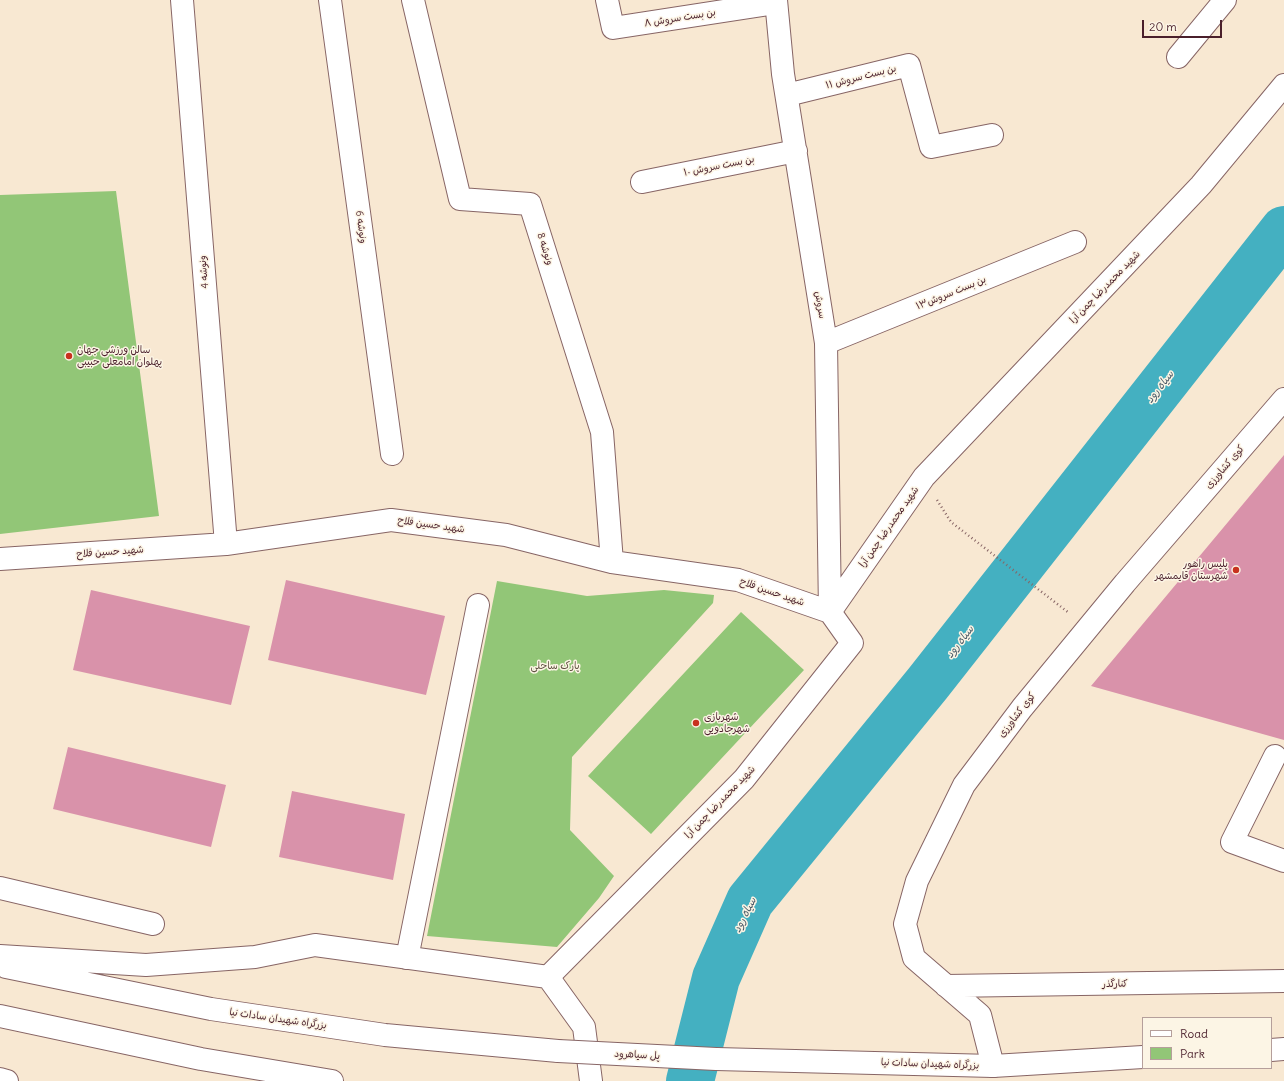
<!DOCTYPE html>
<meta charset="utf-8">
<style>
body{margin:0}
#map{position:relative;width:1284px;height:1081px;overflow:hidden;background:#f8e8d2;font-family:Delius,sans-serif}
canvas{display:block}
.legend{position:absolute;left:1142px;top:1017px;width:130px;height:52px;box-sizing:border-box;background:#fcf5e5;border:1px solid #b59f9b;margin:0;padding:5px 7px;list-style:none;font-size:12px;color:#4a1f2b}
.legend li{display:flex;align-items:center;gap:8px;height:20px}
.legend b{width:20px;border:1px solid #b59f9b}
.scale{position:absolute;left:1142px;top:20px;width:80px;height:18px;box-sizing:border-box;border:2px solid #4a1f2b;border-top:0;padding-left:5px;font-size:12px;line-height:14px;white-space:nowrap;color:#4a1f2b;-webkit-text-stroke:3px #fcf5e5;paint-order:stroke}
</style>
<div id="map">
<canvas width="1284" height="1081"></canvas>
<ul class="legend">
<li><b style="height:5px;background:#fff"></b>Road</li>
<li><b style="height:11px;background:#92c677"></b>Park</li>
</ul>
<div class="scale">20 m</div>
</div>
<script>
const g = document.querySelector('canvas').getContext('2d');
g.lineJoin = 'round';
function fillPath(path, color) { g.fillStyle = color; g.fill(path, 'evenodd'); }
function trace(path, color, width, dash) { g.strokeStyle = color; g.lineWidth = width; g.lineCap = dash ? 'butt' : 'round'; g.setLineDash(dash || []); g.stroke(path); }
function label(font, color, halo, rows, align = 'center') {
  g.font = font + ' Delius,"Playpen Sans Arabic",sans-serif'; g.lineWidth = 3; g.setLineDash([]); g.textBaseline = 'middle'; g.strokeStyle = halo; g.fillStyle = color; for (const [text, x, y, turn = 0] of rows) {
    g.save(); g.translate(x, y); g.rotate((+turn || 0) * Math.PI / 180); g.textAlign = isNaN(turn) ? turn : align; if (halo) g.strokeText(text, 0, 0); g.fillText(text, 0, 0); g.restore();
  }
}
const green = new Path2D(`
 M116 191 159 516 0 534V195Z
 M497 581 587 596 664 590 714 595 713 603 572 757 570 830 614 876 599 898 557 947 427 936Z
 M741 612 804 670 651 834 588 776Z`);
const river = new Path2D(`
 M690 1081 716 978 750 901 928 683 1284 230`);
const building = new Path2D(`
 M1284 455V740L1091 686Z
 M286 580 445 616 426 695 268 660Z
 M91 590 250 626 231 705 73 670Z
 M68 747 226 785 211 847 53 809Z
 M292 791 405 814 393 880 279 857Z`);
const path = new Path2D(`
 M937 500 951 522 1069 613`);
const minor = new Path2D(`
 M182 0 226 544
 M330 0 392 454
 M413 0 460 199 530 204 602 432 612 562
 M607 0 613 28 776 3
 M1178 57 1225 0
 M787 95 909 65 931 147 992 135
 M642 182 796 151
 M826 343 1075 242
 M0 559 226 544 391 520 506 535 612 562 738 580 830 612 826 343 783 74 776 0
 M1275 756 1232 842 1284 861
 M0 888 153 924
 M407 958 478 605
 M548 977 744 779 852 643 830 612 924 477 1201 185 1284 85
 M946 986 1284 981
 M993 1066 980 1015 914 958 905 924 917 881 964 785 1022 708 1125 583 1284 399`);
const highway = new Path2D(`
 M0 956 146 965 255 957 315 945 548 977 584 1027 591 1081
 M6 967 211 1009 385 1035 558 1051
 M0 1016 201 1059 332 1081
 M1271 1050 1284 1049
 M716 1059 993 1066 1143 1057
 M0 1079 7 1081`);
const highwayBridge = new Path2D(`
 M558 1051 716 1059`);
const markers = [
 [69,356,4,"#c8321e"],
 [1236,570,4,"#c8321e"],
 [696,723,4,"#c8321e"]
];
const streetNames = [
 ["بن بست سروش ۸",680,18,-9],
 ["بن بست سروش ۱۱",861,77,-14],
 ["بن بست سروش ۱۰",719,166,-11],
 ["ونوشه 6",361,227,82],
 ["ونوشه 8",545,249,72],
 ["ونوشه 4",204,272,-95],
 ["شهید محمدرضا چمن آرا",1105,287,-46],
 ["بن بست سروش۱۳",951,293,-22],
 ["سروش",820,305,81],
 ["کوی کشاورزی",1225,467,-49],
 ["شهید حسین فلاح",431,525,8],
 ["شهید محمدرضا چمن آرا",889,527,-55],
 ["شهید حسین فلاح",110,552,-4],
 ["شهید حسین فلاح",772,592,19],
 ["کوی کشاورزی",1017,715,-52],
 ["شهید محمدرضا چمن آرا",720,802,-46],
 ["کنارگذر",1115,984,-1],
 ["بزرگراه شهیدان سادات نیا",278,1019,8],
 ["پل سیاهرود",637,1055,3],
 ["بزرگراه شهیدان سادات نیا",930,1064,2]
];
const poiNames = [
 ["سالن ورزشی جهان",77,350],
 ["پهلوان امامعلی حبیبی",77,362],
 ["پلیس راهور",1228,564,"right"],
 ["شهرستان قایمشهر",1228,576,"right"],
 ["شهربازی",704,717],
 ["شهرجادویی",704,729]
];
const parkNames = [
 ["پارک ساحلی",555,666]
];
const waterNames = [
 ["سیاه رود",1160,387,-52],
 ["سیاه رود",960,642,-52],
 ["سیاه رود",745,915,-63]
];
fillPath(green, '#92c677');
trace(river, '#44b0c1', 48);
fillPath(building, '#d992aa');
trace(minor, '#876565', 24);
trace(highway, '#876565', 24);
trace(path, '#876565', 2.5, [1, 3]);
trace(minor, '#fff', 22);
trace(highway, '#fff', 22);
trace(highwayBridge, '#876565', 24, []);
trace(highwayBridge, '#fff', 22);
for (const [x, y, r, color] of markers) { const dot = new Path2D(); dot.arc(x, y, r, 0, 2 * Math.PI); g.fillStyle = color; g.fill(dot); trace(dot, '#fcf5e5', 1.5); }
label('10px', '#4a1f2b', '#fcf5e5', streetNames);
label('10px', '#4a1f2b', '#fcf5e5', poiNames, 'left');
label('10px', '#605142', '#fcf5e5', parkNames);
label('italic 11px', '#485967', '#fcf5e5', waterNames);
</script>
